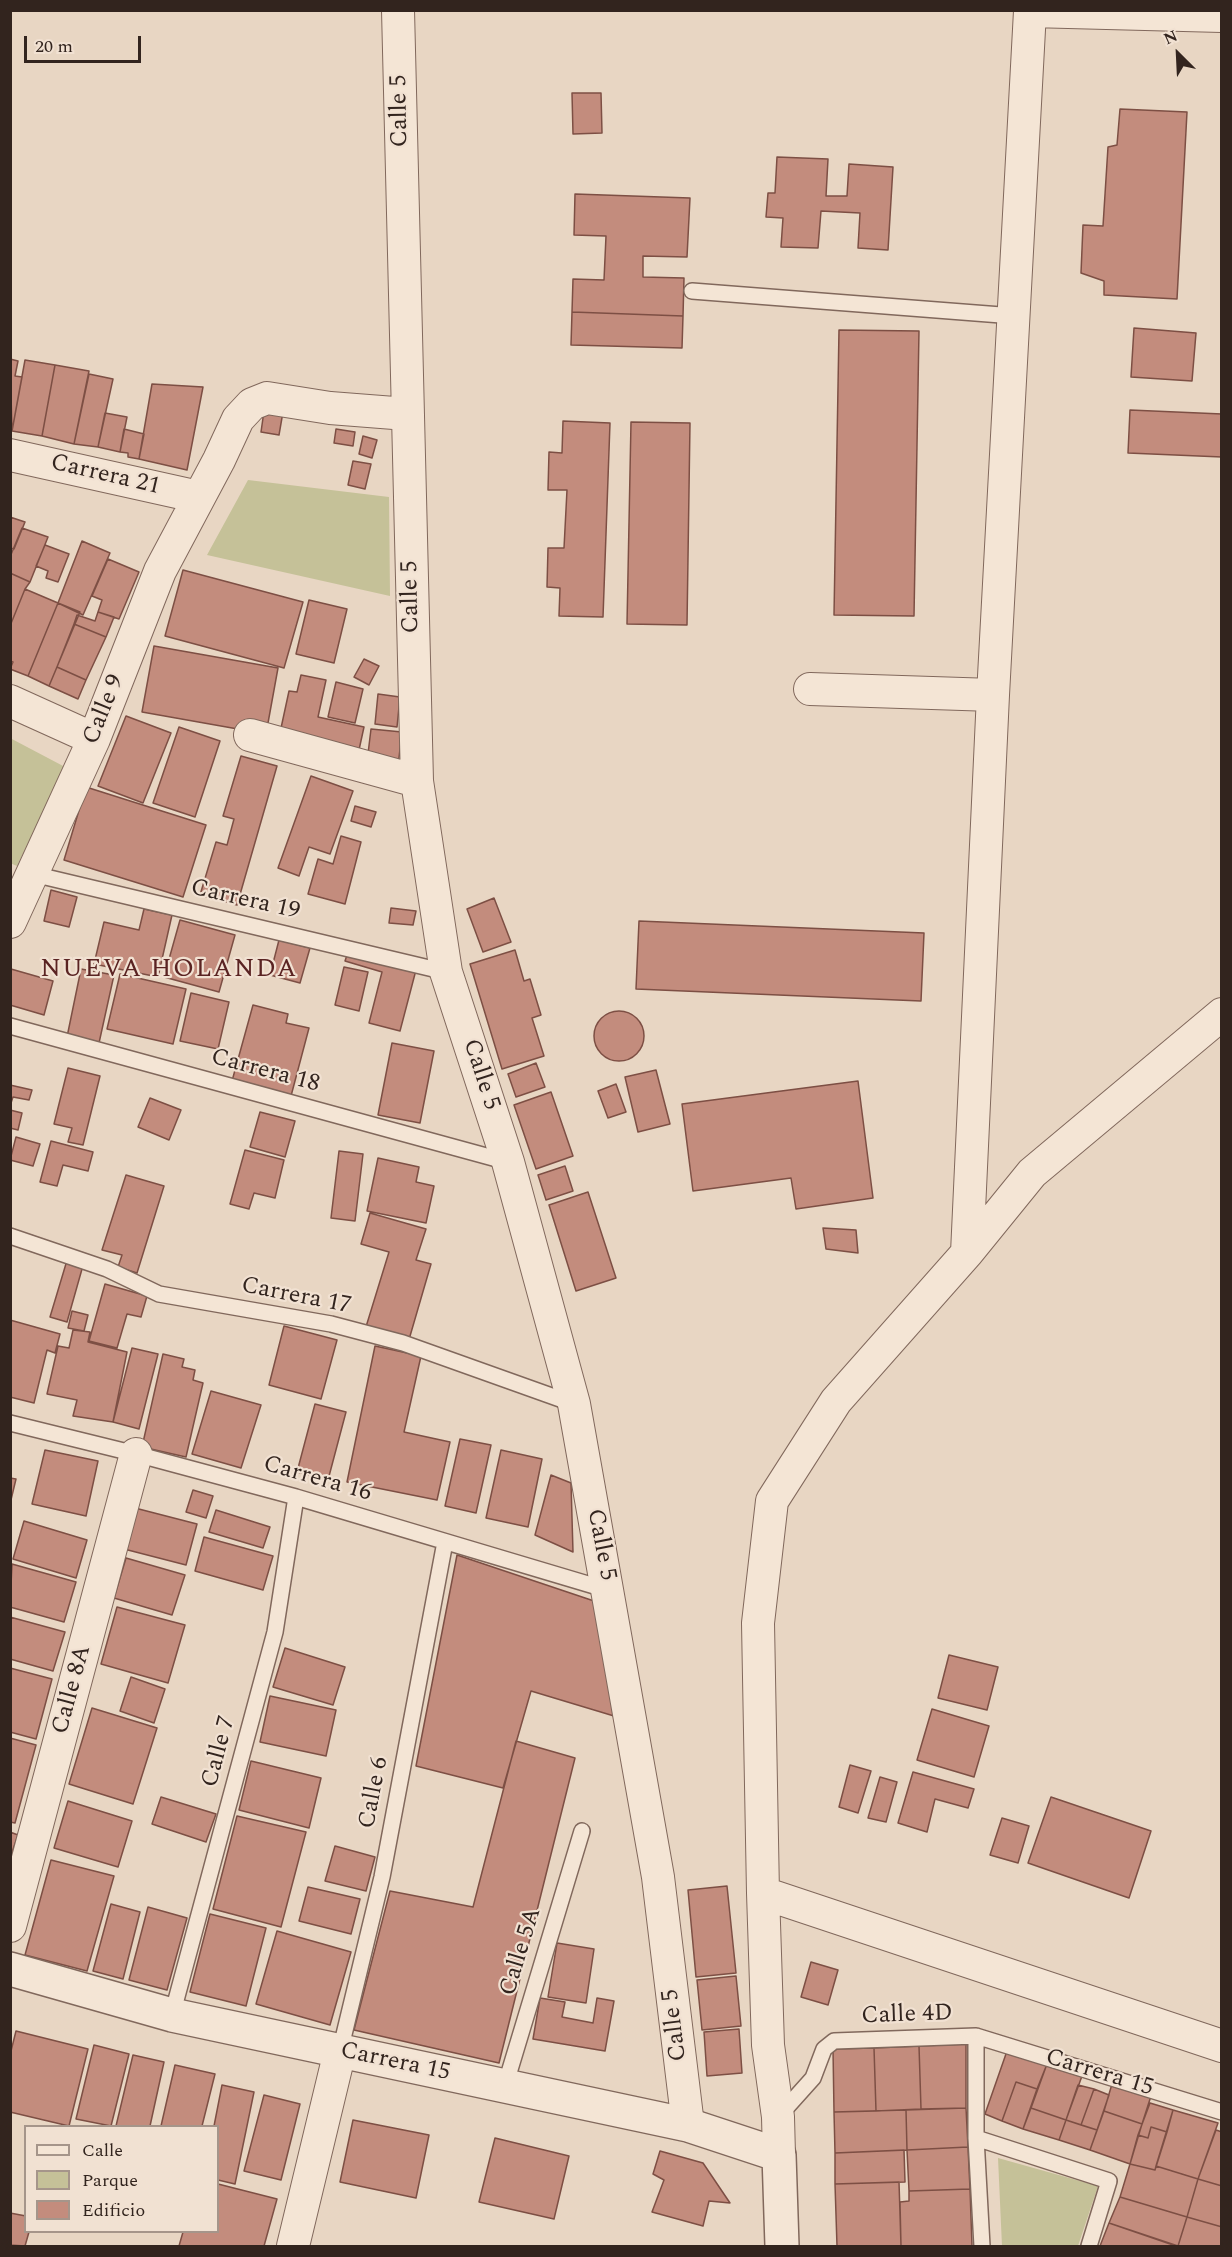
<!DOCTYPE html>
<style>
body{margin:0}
#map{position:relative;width:1232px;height:2257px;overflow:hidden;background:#e8d6c3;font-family:Spectral,serif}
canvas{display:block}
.frame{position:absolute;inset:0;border:12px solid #32241e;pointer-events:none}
.legend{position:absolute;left:24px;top:2125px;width:195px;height:108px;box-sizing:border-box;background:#f1e1d2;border:2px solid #a5958a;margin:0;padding:8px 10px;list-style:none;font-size:18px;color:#32241e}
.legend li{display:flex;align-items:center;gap:12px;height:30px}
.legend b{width:30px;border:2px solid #a5958a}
.north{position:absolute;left:1148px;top:24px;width:60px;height:60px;-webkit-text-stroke:4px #f1e1d2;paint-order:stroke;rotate:336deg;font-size:16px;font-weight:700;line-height:24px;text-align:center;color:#32241e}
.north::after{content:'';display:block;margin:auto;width:21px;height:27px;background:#32241e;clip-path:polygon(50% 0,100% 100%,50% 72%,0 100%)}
.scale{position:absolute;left:24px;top:36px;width:117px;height:27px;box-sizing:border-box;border:3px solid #32241e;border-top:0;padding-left:8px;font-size:18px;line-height:21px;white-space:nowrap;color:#32241e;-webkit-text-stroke:4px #f1e1d2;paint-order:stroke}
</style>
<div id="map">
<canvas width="1232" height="2257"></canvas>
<div class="frame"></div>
<ul class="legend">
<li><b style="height:8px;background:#f4e5d5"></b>Calle</li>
<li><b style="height:16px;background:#c5c198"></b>Parque</li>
<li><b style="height:16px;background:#c38c7d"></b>Edificio</li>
</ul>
<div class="north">N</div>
<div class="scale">20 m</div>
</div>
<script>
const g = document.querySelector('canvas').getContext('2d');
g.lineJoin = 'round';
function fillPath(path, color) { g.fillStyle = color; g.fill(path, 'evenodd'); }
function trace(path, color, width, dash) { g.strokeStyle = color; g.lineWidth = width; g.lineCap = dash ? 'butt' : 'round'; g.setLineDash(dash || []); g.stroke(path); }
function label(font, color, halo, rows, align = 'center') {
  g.font = font + ' Spectral,serif'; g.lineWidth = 4.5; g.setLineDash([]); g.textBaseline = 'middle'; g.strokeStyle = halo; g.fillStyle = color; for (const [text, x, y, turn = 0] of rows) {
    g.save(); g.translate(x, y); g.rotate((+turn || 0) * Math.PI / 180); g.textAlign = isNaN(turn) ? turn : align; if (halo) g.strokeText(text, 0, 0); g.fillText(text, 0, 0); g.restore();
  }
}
const green = new Path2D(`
 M248 480 389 497 390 596 207 555Z
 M10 738 65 767 17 866 10 863Z
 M998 2158 1098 2186 1078 2246H1002Z`);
const building = new Path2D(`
 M572 93H601L602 133 573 134Z
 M1120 109 1187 112 1177 299 1104 295V281L1081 273 1083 225 1103 226 1108 147 1117 145Z
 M777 157 828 159 826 196H847L849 164 893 167 888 250 858 248 860 213 821 211 818 248 781 247 783 218 766 217 768 193H775Z
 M575 194 690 198 687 257 643 256V277L684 278 683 316 572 312 573 279 604 280 606 236 574 235Z
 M572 312 683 316 682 348 571 345Z
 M1134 328 1196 333 1192 381 1131 377Z
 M839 330 919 331 914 616 834 615Z
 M10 359 18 361 15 376 22 377 12 431Z
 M25 360 55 365 42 436 12 431Z
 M55 365 89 371 74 444 42 436Z
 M89 374 113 379 98 447 74 444Z
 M152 384 203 387 187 470 139 459Z
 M265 404 284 406 279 435 261 432Z
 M1130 410 1222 414V457L1128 453Z
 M105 413 127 417 120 452 98 447Z
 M563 421 610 423 603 617 559 616 560 588 547 587 548 548H564L567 490H548L549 452 562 453Z
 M631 422 690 423 687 625 627 624Z
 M124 429 144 434 139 459 128 457V453L120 452Z
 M336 429 355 432 353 446 334 443Z
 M363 436 377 440 372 458 359 454Z
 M353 461 371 464 365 489 348 485Z
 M10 517 25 522 14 549 10 548Z
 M22 528 48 537 30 582 10 573V557Z
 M82 541 110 553 83 615 58 603Z
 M45 545 69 554 58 582 46 578 48 571 36 566Z
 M108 559 139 572 119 619 98 612 102 600 92 596Z
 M183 570 303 602 284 668 165 636Z
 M10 573 30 582 25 589 10 626Z
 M25 589 58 603 28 676 10 669 13 662 10 661V626Z
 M309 600 347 609 334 663 296 654Z
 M58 603 80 612 49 686 28 676Z
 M98 612 114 617 106 637 74 624 77 615 95 621Z
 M74 624 106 637 86 680 57 667Z
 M154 646 278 668 266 734 142 712Z
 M364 659 379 666 369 685 354 677Z
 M57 667 86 680 78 699 49 686Z
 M301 675 326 680 318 717 364 727 357 759 278 742 289 691 297 692Z
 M336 682 363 689 355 723 328 717Z
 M378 694 400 697 397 727 375 724Z
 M126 716 171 733 143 803 98 786Z
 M179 727 220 741 195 817 153 803Z
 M371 729 402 732 398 766 367 762Z
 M241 756 277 766 237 905 200 895 216 842 227 845 234 819 223 816Z
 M311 776 353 791 330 854 309 847 299 876 278 868Z
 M86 787 206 825 183 897 64 860Z
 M355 806 376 812 371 827 351 821Z
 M341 836 361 842 345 904 308 894 318 859 333 864Z
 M51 890 77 897 69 927 44 921Z
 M494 898 511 942 483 952 467 909Z
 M391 908 416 911 413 925 389 923Z
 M144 909 172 915 158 977 94 964 104 922 139 930Z
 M180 920 235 935 219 992 164 977Z
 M639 921 924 933 921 1001 636 989Z
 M279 940 310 948 300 983 270 975Z
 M515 950 524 981 530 979 541 1015 532 1018 544 1056 502 1069 470 964Z
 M348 952 416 970 400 1031 369 1023 382 972 345 961Z
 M344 967 368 972 359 1011 335 1005Z
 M11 969 53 981 44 1015 10 1005Z
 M81 969 114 975 99 1043 67 1037Z
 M120 974 186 989 173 1044 107 1029Z
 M191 993 229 1002 218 1049 180 1041Z
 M253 1005 288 1014 286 1023 309 1028 291 1096 232 1081Z
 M594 1036a25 25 0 1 1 50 0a25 25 0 1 1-50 0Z
 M392 1043 434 1051 420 1123 378 1115Z
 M536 1063 545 1087 516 1097 508 1074Z
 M68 1068 100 1076 83 1145 68 1142 72 1128 54 1124Z
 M656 1070 670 1124 638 1132 625 1077Z
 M858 1081 873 1198 796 1209 791 1178 693 1191 682 1104Z
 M616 1084 626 1112 608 1118 598 1091Z
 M10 1085 32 1090 29 1100 13 1097 10 1106Z
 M551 1092 573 1156 536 1169 514 1105Z
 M150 1098 181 1110 169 1140 138 1127Z
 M10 1110 22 1113 18 1130 10 1128Z
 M260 1112 295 1121 285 1157 250 1147Z
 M16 1137 40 1144 33 1166 10 1160Z
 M51 1141 93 1152 88 1171 63 1165 57 1186 40 1182Z
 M245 1150 284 1160 275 1198 254 1193 249 1209 230 1204Z
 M339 1151 363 1154 355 1221 331 1218Z
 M378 1158 419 1167 416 1182 434 1186 426 1223 367 1211Z
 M565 1166 573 1191 546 1200 538 1175Z
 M126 1175 164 1186 137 1273 118 1267 122 1255 102 1250Z
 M588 1192 616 1278 576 1291 549 1205Z
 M370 1213 426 1229 416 1260 431 1264 408 1343 365 1330 389 1252 361 1244Z
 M823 1228 856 1230 858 1253 826 1249Z
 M68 1257 84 1262 67 1322 50 1317Z
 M105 1284 147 1296 141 1317 127 1314 117 1348 89 1341Z
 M72 1311 88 1315 84 1331 68 1328Z
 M10 1320 60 1334 55 1353 47 1350 34 1403 10 1397Z
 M284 1326 337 1340 321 1399 269 1385Z
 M73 1330 90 1332 88 1342 127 1352 113 1422 73 1416 77 1400 47 1394 58 1346 69 1348Z
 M375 1346 421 1356 404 1432 450 1442 437 1500 347 1482Z
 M132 1348 158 1354 139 1429 113 1422Z
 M163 1354 184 1359 182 1367 195 1370 193 1380 203 1383 186 1457 142 1447Z
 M211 1391 261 1405 241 1468 192 1454Z
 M315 1404 346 1412 328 1480 297 1472Z
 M460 1439 491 1445 476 1513 445 1506Z
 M45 1450 98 1461 86 1516 32 1504Z
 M501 1450 542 1459 528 1527 486 1518Z
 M551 1475 571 1483 573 1552 535 1535Z
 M10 1478 16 1479 10 1504Z
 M193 1490 213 1496 206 1518 186 1512Z
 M135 1508 197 1524 186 1565 124 1549Z
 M216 1510 270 1527 263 1548 209 1532Z
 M24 1521 87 1540 76 1578 13 1559Z
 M204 1537 273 1556 263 1590 195 1571Z
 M457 1555 594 1601 614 1716 531 1691 503 1788 416 1766Z
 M126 1558 185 1575 172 1615 114 1598Z
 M12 1564 76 1582 64 1622 10 1607Z
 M117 1607 185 1625 168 1683 101 1664Z
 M10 1617 65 1632 53 1671 10 1659Z
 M285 1648 345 1667 333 1705 273 1687Z
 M949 1655 998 1667 987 1710 938 1698Z
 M10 1668 52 1679 36 1739 10 1732Z
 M131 1677 165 1689 154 1723 120 1711Z
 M270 1696 336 1710 326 1756 260 1742Z
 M92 1708 157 1728 133 1804 69 1784Z
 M932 1709 989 1726 974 1777 917 1760Z
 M10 1738 36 1745 15 1823 10 1822Z
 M516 1741 575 1758 499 2063 354 2030 390 1891 473 1907Z
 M251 1761 321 1778 309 1828 239 1810Z
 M850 1765 871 1771 858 1813 839 1807Z
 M913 1772 974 1789 968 1808 935 1799 927 1832 898 1823Z
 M880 1777 897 1782 886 1822 868 1818Z
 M161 1797 216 1814 206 1842 152 1824Z
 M1051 1797 1151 1831 1129 1898 1028 1863Z
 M68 1801 132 1821 118 1867 54 1848Z
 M237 1816 306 1832 281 1927 213 1909Z
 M1002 1818 1029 1826 1018 1863 990 1855Z
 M10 1832 18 1835 10 1858Z
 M335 1846 375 1857 366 1891 325 1881Z
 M51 1860 114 1876 87 1971 25 1955Z
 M727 1886 736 1973 696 1977 688 1890Z
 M308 1887 360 1899 351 1934 299 1921Z
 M111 1904 140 1912 123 1979 93 1971Z
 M148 1907 187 1918 167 1990 129 1980Z
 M210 1914 266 1928 246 2006 190 1992Z
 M277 1931 351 1952 330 2025 256 2004Z
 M557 1943 594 1949 586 2003 548 1997Z
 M811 1962 838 1970 828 2005 801 1997Z
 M736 1976 741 2026 702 2030 697 1980Z
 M540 1998 565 2002 562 2017 593 2023 597 1998 614 2001 605 2051 533 2039Z
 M739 2029 742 2073 707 2076 704 2032Z
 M16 2031 88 2049 69 2126 10 2112V2055Z
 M966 2044V2108L921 2109 919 2046Z
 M94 2045 129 2054 111 2126 76 2119Z
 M919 2046 921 2109 876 2111 874 2048Z
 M874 2048 876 2111 834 2112 833 2049Z
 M1007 2051 1047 2064 1037 2089 1016 2082 1002 2121 985 2114Z
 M133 2055 164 2062 150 2126H116Z
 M1047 2064 1082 2076 1066 2120 1031 2108Z
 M175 2065 215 2074 202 2126H161Z
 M1016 2082 1037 2089 1023 2129 1002 2121Z
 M1112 2084 1151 2096 1142 2124 1104 2111Z
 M222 2085 254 2092 235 2184 218 2180V2126H214Z
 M1078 2085 1094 2089 1081 2125 1066 2120Z
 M1094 2089 1109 2095 1097 2130 1081 2125Z
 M264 2095 300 2104 281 2180 244 2171Z
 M1150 2103 1173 2110 1167 2132 1151 2127 1148 2138 1138 2135Z
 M966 2108 968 2147 907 2150 906 2110Z
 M1031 2108 1066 2120 1059 2140 1023 2129Z
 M906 2110 907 2150 835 2153 834 2112Z
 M1173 2110 1218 2123 1198 2179 1156 2166Z
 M1104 2111 1142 2124 1130 2164 1090 2150Z
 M353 2120 429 2135 416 2198 340 2182Z
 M1066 2120 1097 2130 1090 2150 1059 2140Z
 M1151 2127 1167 2132 1155 2170 1130 2164 1138 2135 1148 2138Z
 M1216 2130 1222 2132V2186L1198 2179Z
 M495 2138 569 2156 554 2219 479 2202Z
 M968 2147 970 2189 909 2191 907 2150Z
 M904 2150 905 2182 835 2184V2153Z
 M660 2151 703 2163 730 2203 709 2201 703 2226 652 2212 664 2180 653 2174Z
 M1130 2164 1155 2170 1156 2166 1198 2179 1187 2217 1120 2197Z
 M1198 2179 1222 2186V2227L1187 2217Z
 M899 2182 901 2246H837L835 2184Z
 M218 2184 277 2199 264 2246H179L183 2232H218Z
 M970 2189 972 2246H901L900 2202 909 2201V2191Z
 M1120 2197 1187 2217 1178 2246 1109 2223Z
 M10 2213 26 2216V2232H29L25 2246 10 2245Z
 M1187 2217 1222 2227V2246H1178Z
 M1109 2223 1176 2246H1100Z`);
const service = new Path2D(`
 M692 291 1014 316
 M33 874 446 972
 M10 1026 508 1162
 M10 1236 107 1269 159 1294 331 1324 403 1343 574 1404
 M10 1423 136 1454 296 1497 608 1590
 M172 2015 275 1632 296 1497
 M976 2036 1222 2112
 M340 2051 382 1877 445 1542
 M505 2086 582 1831
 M778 2117 813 2078 824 2049 834 2041 976 2036V2138L982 2246
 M976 2138 1109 2181 1089 2246`);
const minor = new Path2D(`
 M398 10 417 781 446 972 508 1162 574 1404 658 1877 688 2125
 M10 455 199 497
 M810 689 993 695
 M10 701 94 739
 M250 735 417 781
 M10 922 94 739 160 571 219 460 238 419 252 404 267 398 330 408 407 414
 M967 1253 993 695 1030 11 1222 16
 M763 1893 1222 2046
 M10 1926 136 1454
 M779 2155 778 2117 768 2045 763 1893 758 1623 772 1501 836 1401 967 1253 1032 1173 1222 1014
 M293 2246 340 2051`);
const tertiary = new Path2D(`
 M10 1969 172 2015 688 2125 779 2155 782 2246`);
const streetNames = [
 ["Calle 5",401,111,-91],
 ["Carrera 21",105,476,13],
 ["Calle 5",412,597,-91],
 ["Calle 9",105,710,-68],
 ["Carrera 19",245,901,13],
 ["Carrera 18",265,1072,15],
 ["Calle 5",480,1075,72],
 ["Carrera 17",296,1297,11],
 ["Carrera 16",317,1480,16],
 ["Calle 5",600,1545,79],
 ["Calle 8A",73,1690,-75],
 ["Calle 7",220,1752,-75],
 ["Calle 6",375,1793,-79],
 ["Calle 5A",522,1952,-73],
 ["Calle 4D",907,2016,-2],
 ["Calle 5",676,2025,-97],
 ["Carrera 15",395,2063,12],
 ["Carrera 15",1099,2074,17]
];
const neighbourhoodNames = [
 ["NUEVA HOLANDA",169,971]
];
fillPath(green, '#c5c198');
fillPath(building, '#c38c7d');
trace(building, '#7d4f44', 1.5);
trace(service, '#81685c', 18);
trace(minor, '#81685c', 34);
trace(tertiary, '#81685c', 36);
trace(service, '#f4e5d5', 15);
trace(minor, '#f4e5d5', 32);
trace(tertiary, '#f4e5d5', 33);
label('24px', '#32241e', '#f1e1d2', streetNames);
g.letterSpacing = '1.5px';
label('26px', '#5a2322', '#f1e1d2', neighbourhoodNames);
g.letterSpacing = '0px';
</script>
